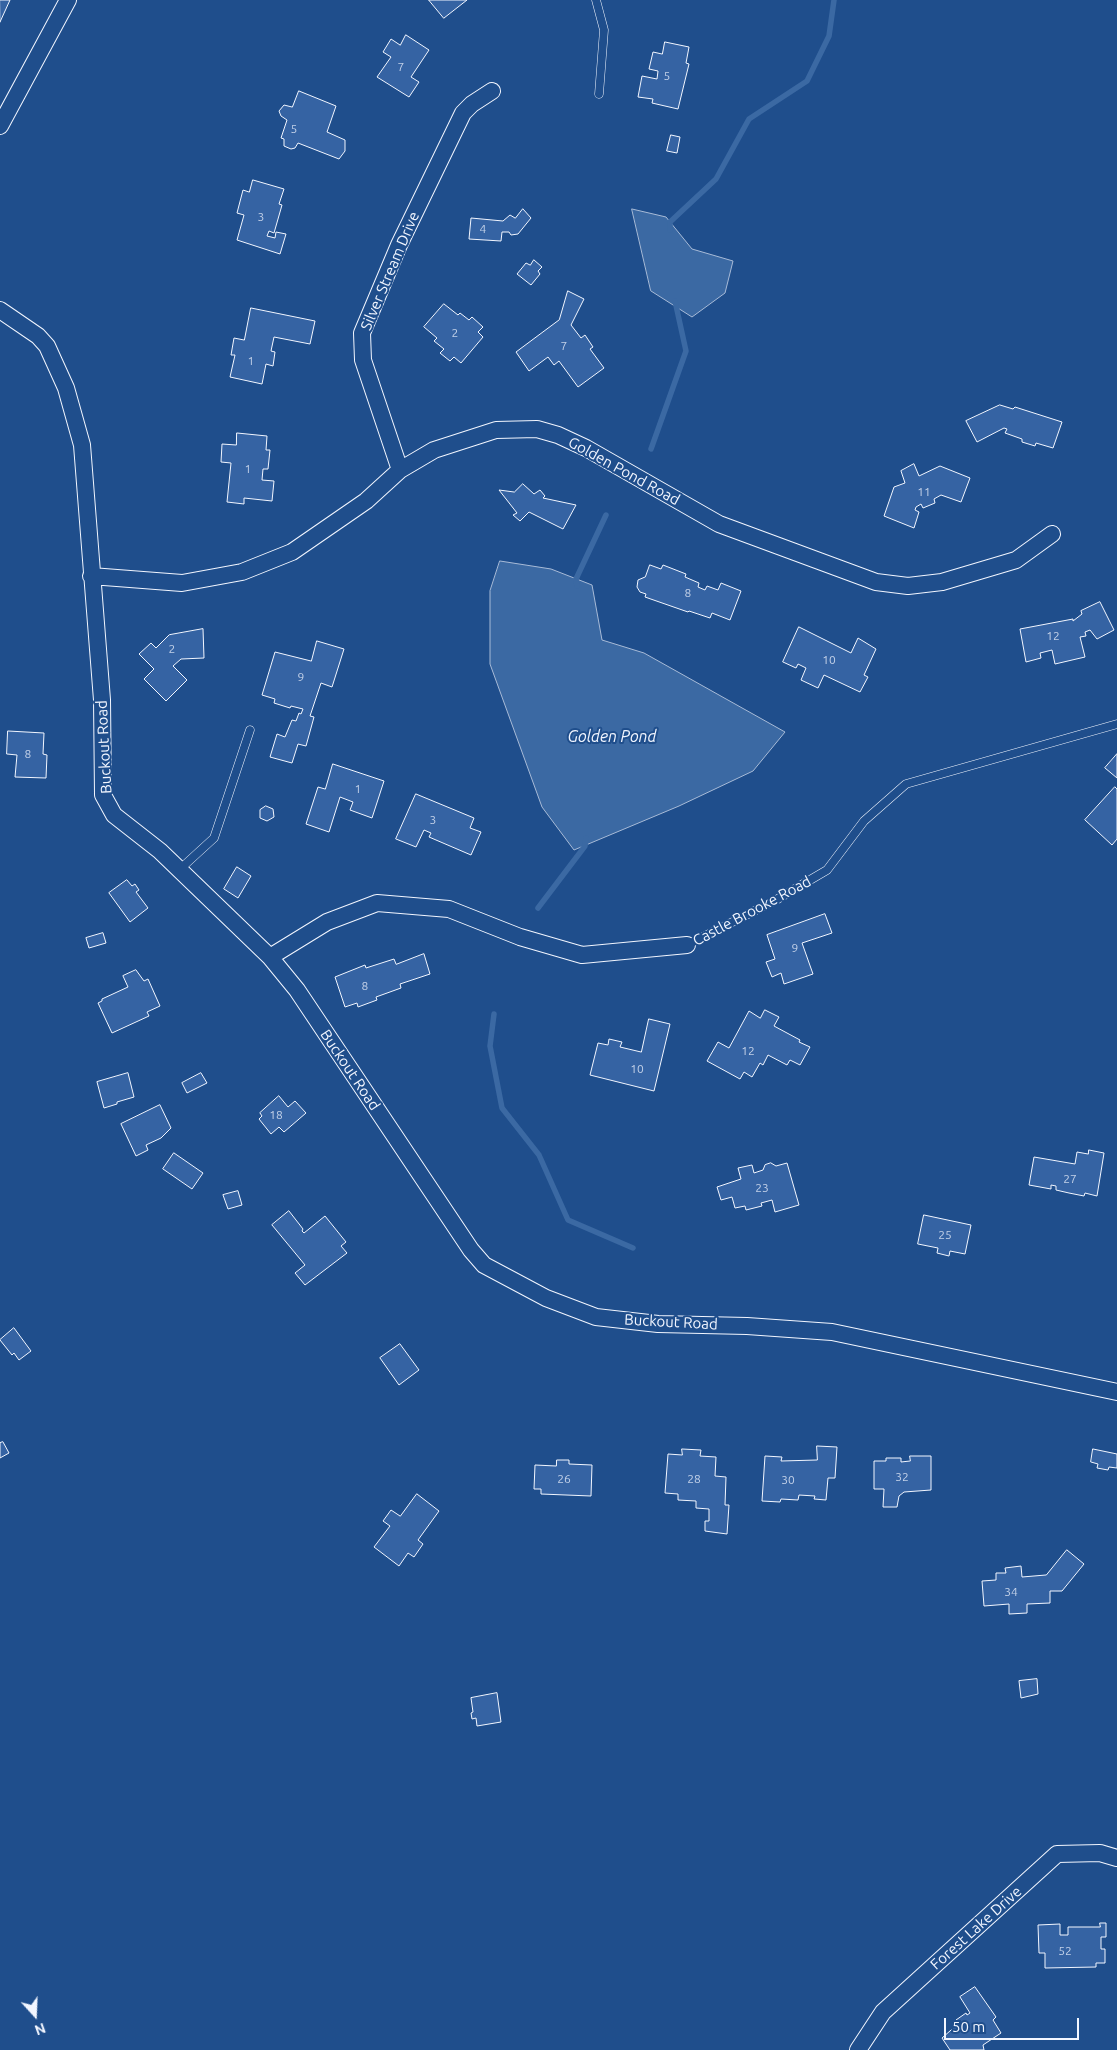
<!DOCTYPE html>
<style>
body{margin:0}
#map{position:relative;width:1117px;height:2050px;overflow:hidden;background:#1f4e8c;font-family:Ubuntu,sans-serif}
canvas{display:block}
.north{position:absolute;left:10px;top:1990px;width:50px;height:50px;-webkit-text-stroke:4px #1f4e8c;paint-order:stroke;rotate:160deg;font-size:14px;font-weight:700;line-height:20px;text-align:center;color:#f2f6ff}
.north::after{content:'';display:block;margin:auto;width:18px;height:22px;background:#f2f6ff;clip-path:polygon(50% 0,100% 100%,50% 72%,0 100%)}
.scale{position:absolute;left:944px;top:2018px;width:135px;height:22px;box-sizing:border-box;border:2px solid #f2f6ff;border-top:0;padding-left:6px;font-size:15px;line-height:18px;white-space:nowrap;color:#f2f6ff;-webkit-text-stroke:4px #1f4e8c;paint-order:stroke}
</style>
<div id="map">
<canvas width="1117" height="2050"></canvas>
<div class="north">N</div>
<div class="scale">50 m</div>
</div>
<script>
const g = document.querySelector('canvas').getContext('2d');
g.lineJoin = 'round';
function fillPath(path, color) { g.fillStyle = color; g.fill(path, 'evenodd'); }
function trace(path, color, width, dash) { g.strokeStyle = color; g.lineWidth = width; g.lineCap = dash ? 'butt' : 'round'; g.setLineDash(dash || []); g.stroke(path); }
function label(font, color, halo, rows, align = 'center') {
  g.font = font + ' Ubuntu,sans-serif'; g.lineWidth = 4; g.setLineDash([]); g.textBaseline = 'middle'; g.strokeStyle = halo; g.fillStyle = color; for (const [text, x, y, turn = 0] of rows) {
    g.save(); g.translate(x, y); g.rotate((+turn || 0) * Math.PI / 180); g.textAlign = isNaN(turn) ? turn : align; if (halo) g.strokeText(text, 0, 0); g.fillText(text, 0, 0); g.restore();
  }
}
const water = new Path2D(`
 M632 209 666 217 692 249 733 261 725 293 692 317 651 291Z
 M500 561 551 569 592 585 602 640 644 653 785 732 753 771 679 806 574 850 542 807 490 664V591Z`);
const stream = new Path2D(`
 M670 230V222L716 179 749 119 807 81 829 36 834 0
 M651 449 686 351 675 301
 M577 586 576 579 606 515
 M538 908 585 846 586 838
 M494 1014 490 1046 502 1108 539 1155 568 1220 633 1248`);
const building = new Path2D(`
 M0 0H10L0 22Z
 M429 0H467L444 18Z
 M406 35 429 50 411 77 419 82 409 97 377 77 391 57 383 52 391 39 400 45Z
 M665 42 689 47 686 63 689 64 678 109 652 103 653 99 638 97 642 76 657 79 658 71 649 69 653 52 662 54Z
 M299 91 336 106 327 132 345 140V151L339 159 298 143 295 148 291 149 284 146V139L281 138 287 120 281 116 279 111 284 105 292 107Z
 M671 135 680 137 677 153 667 151Z
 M253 180 284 189 279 204 282 205 274 233 269 231 267 236 275 238 276 232 286 234 280 254 237 240 244 215 237 213 243 190 249 192Z
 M523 209 531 218 518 234 511 235 509 232H502L501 241 469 239 471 218 503 221 510 215 515 218Z
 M534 260 542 267 538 271 540 274 531 285 517 274 526 263 530 265Z
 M568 291 584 299 571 325 581 338 585 335 593 347 590 349 604 368 578 387 559 361 554 365 548 357 529 371 516 352 559 320Z
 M444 304 458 315 460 313 469 320 472 317 483 327 478 332 483 337 461 363 454 357 450 361 440 353 444 349 434 341 437 338 424 327Z
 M251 308 315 321 310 344 274 337 271 351 275 352 273 366 266 364 262 384 230 377 235 355H231L234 338 244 340Z
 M1000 405 1013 409 1015 407 1062 422 1053 448 1036 443 1035 446 1022 442V439L1005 433 1007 429 1004 428 977 442 966 421Z
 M237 433 267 436 266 450H270L268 469H263L262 480 274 481 272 501 244 498V504L227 502 231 463 221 462 222 444 236 445Z
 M914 464 919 476 940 466 970 478 961 502 941 495 934 499 935 503 923 508 921 504 916 507 915 510 919 512 914 528 884 516 894 487 905 483 901 471Z
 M523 484 534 494 540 490 545 496 543 498 576 505 563 529 529 512 520 521 513 515 517 513 499 490 514 492Z
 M650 565 661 569 663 565 686 574 685 577 699 583 698 587 705 590 707 586 718 590 721 583 741 591 730 620 712 613 710 618 689 611 688 612 645 597 646 594 640 592 637 587 638 580 645 577Z
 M1100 602 1114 630 1097 639 1090 630 1085 632 1086 636 1080 637 1085 657 1055 664 1052 650 1040 653 1041 658 1026 662 1020 629 1073 619V621L1082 614 1081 611Z
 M799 627 851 653 858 638 876 649 864 675 868 677 860 692 824 675 818 688 801 680 806 668 798 664 796 668 783 662Z
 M203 629 204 658 181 659 173 666 187 680 166 701 144 679 154 669 139 654 151 643 156 648 169 635Z
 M317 641 344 649 332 687 321 683 310 716 314 717 306 746 298 744 292 763 270 757 277 734 285 737 292 720 296 721 299 713 301 714 303 709 291 706 290 708 274 703 275 699 262 695 275 652 311 661Z
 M8 731 44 733 43 754 47 755 46 778 15 777 17 755 7 754Z
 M1117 754V778L1105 768Z
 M333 764 384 781 372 818 350 810 353 802 340 797 329 832 306 824 318 787 325 789Z
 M1115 787 1117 789V839L1112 845 1085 820Z
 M416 794 474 818 470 828 481 832 471 855 429 837 431 833 424 830 416 847 396 839Z
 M266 806 273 809 274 817 267 821 260 818V810Z
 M237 867 251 876 238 898 224 889Z
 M127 880 132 886 135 884 139 890 136 892 148 908 130 922 109 893Z
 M825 914 832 933 802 943 813 974 784 984 781 973 772 977 766 962 775 959 767 935Z
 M103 933 106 943 89 948 86 938Z
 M424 954 430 974 400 984 401 988 376 997 377 1000 358 1007 357 1003 345 1007 335 977 365 965 366 968 394 959 396 964Z
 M136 970 144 981 148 979 160 1006 147 1012 149 1016 112 1033 98 1003 102 1001V999L128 987 123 976Z
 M765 1010 779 1017 774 1026 800 1040 799 1042 810 1047 800 1065 790 1060 787 1065 768 1055 763 1065 760 1063 752 1077 744 1072 740 1079 707 1061 718 1042 729 1048 749 1011 760 1018Z
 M649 1019 670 1024 654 1091 590 1075 598 1043 608 1045 609 1039 622 1042 620 1047 641 1052Z
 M128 1073 134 1097 117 1102V1104L104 1108 97 1082Z
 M201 1073 207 1083 187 1093 182 1083Z
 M279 1096 288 1107 295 1101 306 1113 284 1132 279 1127 271 1134 259 1119 262 1116 260 1113Z
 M160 1105 171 1128 161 1138 146 1145 148 1150 136 1156 121 1124Z
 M1089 1150 1104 1153 1097 1196 1085 1193 1084 1196 1069 1193 1056 1190V1186L1051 1185V1189L1029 1185 1034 1157 1075 1164 1077 1152 1088 1154Z
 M174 1153 203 1173 192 1189 163 1169Z
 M771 1163 776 1166 787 1163 799 1205 775 1212 772 1200 761 1203 762 1206 746 1210 745 1206 735 1208 732 1197 721 1200 717 1187 741 1179 738 1168 752 1165 754 1173 763 1170 765 1165Z
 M238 1191 242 1205 228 1209 223 1195Z
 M289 1211 303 1229 302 1231 304 1233 325 1216 346 1242 341 1246 347 1253 305 1285 295 1273 305 1265 272 1225Z
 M924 1215 971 1225 965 1254 950 1251 949 1256 937 1253 938 1248 918 1244Z
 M14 1328 31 1351 19 1360 14 1353 12 1355 0 1340Z
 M400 1344 419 1370 399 1385 380 1358Z
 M3 1442 9 1453 0 1458V1443Z
 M817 1446 837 1447 835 1478H828L826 1500 814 1499 815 1496 799 1495 798 1500 781 1499 780 1502 762 1501 765 1456 782 1457 781 1461 817 1460Z
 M682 1449 701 1450 700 1456 716 1457 715 1476 726 1477 725 1505H729L727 1534 705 1531V1521H709V1509L696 1508V1501L678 1500V1494L665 1493 668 1454 682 1455Z
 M1093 1449 1117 1454V1468L1109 1467 1108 1470 1097 1468 1098 1464 1091 1462Z
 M910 1456H931V1490L904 1492 899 1496 897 1507H883L884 1489H874V1461H886V1458H901V1462L910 1461Z
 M557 1460H569V1464L592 1465 591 1496 541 1494V1489H534L535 1465 556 1466Z
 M417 1494 439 1511 418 1540 423 1544 414 1557 408 1553 399 1566 374 1547 390 1526 383 1521 391 1510 400 1516Z
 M1067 1550 1084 1564 1062 1591H1050V1603L1027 1604V1613L1009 1614V1604L984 1606 982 1581 996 1580V1573H1006L1005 1568 1021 1566 1022 1577 1046 1575Z
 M1037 1679 1038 1694 1021 1698 1019 1681Z
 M497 1693 501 1722 477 1726 476 1718 472 1719 471 1713 473 1712 471 1698Z
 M1100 1923H1106V1937H1101V1949H1105V1963H1096V1967L1045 1968V1953H1039L1038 1925 1060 1924V1935H1068V1927H1100Z
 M975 1987 996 2017 993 2020 1001 2033 983 2045 984 2050H950L942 2038 959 2023 956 2020 966 2013 967 2015 970 2013 960 1997Z`);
const lane = new Path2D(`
 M596 0 604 30 599 94
 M179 870 214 838 250 730
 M687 945 776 900 827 870 864 821 906 784 1117 724`);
const street = new Path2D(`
 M0 126 68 0
 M0 310 38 336 47 346 66 388 82 445 102 700 103 795 114 815 160 851 270 957 297 990 471 1250 484 1265 546 1298 596 1317 658 1324 747 1326 832 1332 1117 1392
 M400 470 363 360 362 333 399 245 463 113 472 104 492 91
 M91 576 182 583 242 572 292 552 366 501 400 470 434 450 496 430 537 429 558 435 586 448 719 524 876 582 908 586 942 582 1016 560 1052 534
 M270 957 327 922 377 903 449 909 520 937 582 955 687 945
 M858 2050 883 2012 1057 1854 1100 1853 1117 1858`);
const numberNames = [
 ["7",401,67],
 ["5",667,76],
 ["5",294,129],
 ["3",261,217],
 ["4",483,229],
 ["2",455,333],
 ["7",564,346],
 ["1",251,361],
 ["1",248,469],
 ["11",924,492],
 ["8",688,593],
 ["12",1053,636],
 ["2",172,649],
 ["10",829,660],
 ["9",301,677],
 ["8",28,754],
 ["1",358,789],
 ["3",433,820],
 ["9",795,948],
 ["8",365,986],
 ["12",748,1051],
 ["10",637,1069],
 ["18",276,1115],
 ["27",1070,1179],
 ["23",762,1188],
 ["25",945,1235],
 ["32",902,1477],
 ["26",564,1479],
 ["28",694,1479],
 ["30",788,1480],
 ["34",1011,1592],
 ["52",1065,1951]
];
const streetNames = [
 ["Silver Stream Drive",390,271,-67],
 ["Golden Pond Road",624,471,29],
 ["Buckout Road",104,747,-93],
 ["Castle Brooke Road",752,911,-28],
 ["Buckout Road",350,1070,56],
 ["Buckout Road",671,1322,3],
 ["Forest Lake Drive",976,1928,-42]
];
const waterNames = [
 ["Golden Pond",612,737]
];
fillPath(water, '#3b69a3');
trace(water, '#a8bbd7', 1);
trace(stream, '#3b69a3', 5.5);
fillPath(building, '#3563a3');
trace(building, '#f2f6ff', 1);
trace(lane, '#f2f6ff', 9);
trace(street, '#f2f6ff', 18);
trace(lane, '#1f4e8c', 8);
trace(street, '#1f4e8c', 16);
label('12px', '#c3d1e8', null, numberNames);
label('15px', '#f2f6ff', '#1f4e8c', streetNames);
label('italic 16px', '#f2f6ff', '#1f4e8c', waterNames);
</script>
